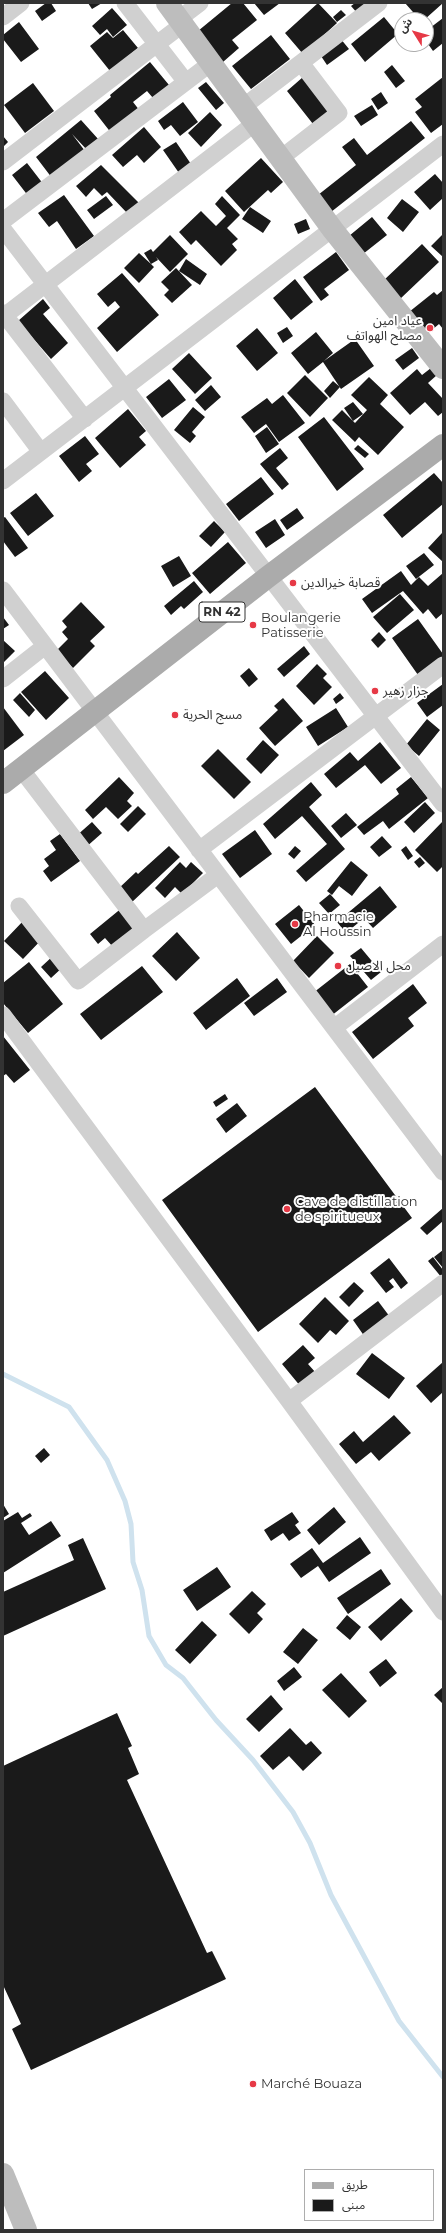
<!DOCTYPE html>
<meta charset="utf-8">
<style>
body{margin:0}
#map{position:relative;width:446px;height:2233px;overflow:hidden;background:#fff;font-family:Montserrat,"Noto Sans Arabic",sans-serif}
canvas{display:block}
.frame{position:absolute;inset:0;border:4px solid #333;pointer-events:none}
.legend{position:absolute;left:304px;top:2169px;width:130px;height:52px;box-sizing:border-box;background:#fff;border:1px solid #adadad;margin:0;padding:5px 7px;list-style:none;font-size:12px;color:#333}
.legend li{display:flex;align-items:center;gap:8px;height:20px}
.legend b{width:20px;border:1px solid #adadad}
.north{position:absolute;left:394px;top:12px;width:40px;height:40px;box-sizing:border-box;background:#fff;border:1px solid #adadad;border-radius:50%;rotate:307deg;font-size:11px;font-weight:700;line-height:16px;text-align:center;color:#333}
.north::after{content:'';display:block;margin:auto;width:14px;height:18px;background:#e63946;clip-path:polygon(50% 0,100% 100%,50% 72%,0 100%)}
</style>
<div id="map">
<canvas width="446" height="2233"></canvas>
<div class="frame"></div>
<ul class="legend">
<li><b style="height:5px;background:#ababab"></b>طريق</li>
<li><b style="height:11px;background:#1a1a1a"></b>مبنى</li>
</ul>
<div class="north">ش</div>
</div>
<script>
const g = document.querySelector('canvas').getContext('2d');
g.lineJoin = 'round';
function trace(path, color, width, dash) { g.strokeStyle = color; g.lineWidth = width; g.lineCap = dash ? 'butt' : 'round'; g.setLineDash(dash || []); g.stroke(path); }
function fillPath(path, color) { g.fillStyle = color; g.fill(path, 'evenodd'); }
function label(font, color, halo, rows, align = 'center') {
  g.font = font + ' Montserrat,"Noto Sans Arabic",sans-serif'; g.lineWidth = 4; g.setLineDash([]); g.textBaseline = 'middle'; g.strokeStyle = halo; g.fillStyle = color; for (const [text, x, y, turn = 0] of rows) {
    g.save(); g.translate(x, y); g.rotate((+turn || 0) * Math.PI / 180); g.textAlign = isNaN(turn) ? turn : align; if (halo) g.strokeText(text, 0, 0); g.fillText(text, 0, 0); g.restore();
  }
}
const stream = new Path2D(`
 M3 1374 69 1407 107 1460 125 1501 131 1524 133 1562 142 1590 149 1636 166 1665 183 1678 216 1720 253 1760 293 1812 310 1843 331 1895 399 2021 443 2077`);
const building = new Path2D(`
 M46 3H51L56 11 42 21 35 11Z
 M88 3H102L92 9Z
 M232 3H243L257 20 232 40 239 48 223 62 198 31Z
 M254 3H280L264 15Z
 M318 3 337 23 303 54 285 33Z
 M355 3H369L358 14 351 6Z
 M405 3H443L424 20H420Z
 M112 8 127 25 113 37 107 29 100 35 92 26Z
 M341 10 346 15 337 22 333 17Z
 M384 17 398 34 365 62 351 44Z
 M443 18V43L433 51 426 41V31Z
 M19 22 39 49 21 62 3 39V35Z
 M123 30 138 48 110 71 90 46 107 32 113 38Z
 M271 35 290 59 251 89 232 66Z
 M340 38 349 49 327 65 319 53Z
 M150 62 169 85 153 98 147 91 133 102 140 111 112 134 94 111 111 97 110 95Z
 M392 65 405 81 396 88 384 72Z
 M303 77 329 111 313 124 287 91Z
 M443 77V124L431 133 415 112 422 107 415 99Z
 M206 82 224 103 216 110 198 88Z
 M33 83 54 111 25 133 4 105Z
 M381 92 388 103 378 110 371 99Z
 M183 102 198 122 180 136 171 125 164 130 158 121Z
 M372 105 378 115 361 126 354 116Z
 M210 112 222 125 201 147 188 133Z
 M81 120 99 140 88 151 72 134 85 151 52 178 36 157Z
 M411 121 425 138 331 212 318 195 356 165 342 147 354 138 367 155Z
 M144 127 161 147 144 163 137 155 123 167 112 155Z
 M3 136 8 142 3 147Z
 M176 142 191 164 179 173 163 150Z
 M261 158 283 182 271 193 268 190 244 212 225 191Z
 M27 163 44 185 29 197 12 175Z
 M101 165 139 203 128 214 107 192 102 196 94 188 86 197 76 186Z
 M435 174 443 183V198L430 210 414 192Z
 M64 195 94 236 76 249 57 221 49 227 38 213Z
 M106 196 113 205 94 219 87 210Z
 M222 196 240 215 227 228 238 239 232 244 237 250 221 266 196 240 191 245 179 232 201 211 216 226 226 216 215 204Z
 M402 199 419 212 403 232 387 218Z
 M250 207 271 221 263 233 242 219Z
 M372 217 387 235 363 254 349 236Z
 M306 219 310 229 298 234 294 224Z
 M443 234V257L431 246Z
 M170 235 188 254 170 272 156 257 158 260 151 264 154 267 139 283 124 268 139 253 151 264 144 253 151 249 153 252Z
 M422 244 439 262 400 299 383 281Z
 M336 252 349 270 324 289 329 295 321 301 303 277Z
 M186 259 207 274 200 285 179 271Z
 M176 268 192 285 172 303 164 295 169 290 161 282Z
 M122 273 159 315 117 352 97 328 120 307 115 301 108 307 97 294Z
 M295 279 313 302 291 320 273 298Z
 M443 290V329L439 324 426 335 409 312 434 292 437 295Z
 M43 299 50 308 43 314 68 343 51 359 18 321Z
 M287 327 293 336 283 343 277 333Z
 M257 328 278 353 257 371 236 346Z
 M316 332 333 353 324 361 355 339 374 366 341 389 323 362 308 374 291 353Z
 M412 348 419 358 403 370 395 360Z
 M189 353 212 378 195 394 172 369Z
 M431 368 437 375 428 383 443 399V412L438 416 425 402 410 415 390 393 417 369 422 375Z
 M305 375 328 398 310 417 287 393Z
 M369 377 388 395 380 404 404 427 378 455 359 437 355 442 332 420 342 410 353 421 344 408 353 402 363 414 353 421 355 423 367 410 351 395Z
 M169 379 186 400 162 418 146 397Z
 M333 381 340 387 330 398 324 391Z
 M211 385 221 397 205 411 195 400Z
 M283 395 305 423 279 442 266 424 254 433 241 417 267 398 272 404Z
 M193 407 205 417 192 432 196 436 190 443 174 430Z
 M128 409 146 431 139 437 146 445 120 468 95 438Z
 M324 417 364 469 337 491 298 437Z
 M267 427 279 444 266 453 255 436Z
 M85 436 99 454 86 464 92 471 79 482 59 456Z
 M358 445 369 454 365 458 354 449Z
 M280 448 288 458 276 468 289 484 282 490 260 464Z
 M434 473 443 483V504L402 538 383 515Z
 M261 477 274 494 239 521 226 504Z
 M36 493 54 516 28 536 10 513Z
 M297 508 304 518 287 530 280 520Z
 M5 517 28 548 15 557 3 541V518Z
 M275 519 285 535 266 548 255 532Z
 M214 521 225 532 211 547 199 536Z
 M442 533 443 534V562L428 548Z
 M228 542 246 563 210 594 192 573Z
 M424 553 434 565 416 579 406 566Z
 M179 556 191 576 173 587 161 566Z
 M401 571 411 585 419 577 428 586 443 573V613L436 619 428 609 423 614 403 591 372 613 362 599Z
 M194 581 203 592 184 609 181 606 171 615 164 606Z
 M400 594 414 610 387 633 373 617Z
 M81 602 105 627 90 641 95 646 73 668 56 651 68 639 62 632 67 627 62 621Z
 M3 617 9 625 3 629Z
 M418 619 443 654V657L418 675 392 638Z
 M379 632 386 640 378 648 371 640Z
 M3 640 15 651 3 663Z
 M304 646 310 654 284 677 277 669Z
 M317 664 327 674 323 678 332 687 314 705 296 686Z
 M249 668 258 679 249 687 240 676Z
 M45 671 69 698 46 720 21 692Z
 M443 684V705L427 717 417 703Z
 M20 693 35 710 29 717 13 700Z
 M340 693 344 698 336 704 333 699Z
 M283 698 303 721 275 746 259 728 278 710 274 706Z
 M3 707 24 735 3 751Z
 M336 708 348 727 318 746 306 727Z
 M427 719 440 730 419 756 406 745Z
 M263 740 279 755 261 774 246 759Z
 M380 742 401 768 381 784 365 765 336 788 324 774 350 752 358 761Z
 M218 749 251 782 234 799 201 766Z
 M119 777 134 793 127 801 132 806 118 819 106 807 93 819 85 810Z
 M411 777 428 798 389 829 383 821 364 835 357 827 399 794 396 789Z
 M311 782 322 795 309 807 345 849 306 882 296 871 327 844 302 816 275 839 263 824Z
 M425 802 435 813 414 833 404 822Z
 M138 806 146 814 128 832 120 824Z
 M346 813 357 825 341 838 331 826Z
 M443 821V866L437 872 415 850Z
 M92 822 102 833 85 848 75 837Z
 M255 830 272 854 240 878 222 854Z
 M60 834 80 861 51 882 43 871 49 866 44 859 56 850 50 841Z
 M382 836 392 847 379 857 370 847Z
 M169 846 180 857 131 903 118 889 136 872 138 874Z
 M295 846 301 851 294 859 288 854Z
 M406 846 413 856 408 860 401 850Z
 M420 857 425 863 419 868 414 862Z
 M351 861 368 875 352 896 339 886 332 895 327 891Z
 M180 862 186 868 191 862 203 873 182 894 175 887 165 898 155 888Z
 M380 886 397 907 373 928 364 918 346 933 337 922Z
 M330 894 340 905 329 914 319 903Z
 M299 905 315 925 291 944 275 924Z
 M123 907 139 923 113 947 105 938 98 944 90 934Z
 M25 919 44 937 23 959 4 941Z
 M177 932 200 958 176 981 152 956Z
 M317 936 334 953 309 978 293 961Z
 M361 948 381 972 371 980 350 956Z
 M54 955 64 966 51 978 41 967Z
 M29 962 63 1004 28 1033 3 1003V983Z
 M350 964 368 987 331 1016 313 993Z
 M142 966 163 992 101 1040 80 1014Z
 M237 978 250 996 206 1030 193 1013Z
 M277 978 287 992 254 1016 244 1003Z
 M413 984 427 1003 408 1018 414 1026 373 1059 352 1032Z
 M3 1036 30 1070 14 1083 6 1074 3 1076Z
 M315 1087 412 1218 258 1332 162 1200Z
 M225 1094 228 1099 216 1107 213 1102Z
 M237 1103 247 1116 226 1133 216 1119Z
 M443 1208V1221L427 1235 420 1228Z
 M443 1250V1268L434 1257Z
 M433 1257 443 1270 442 1278 428 1261Z
 M389 1258 408 1283 401 1289 393 1278 389 1281 394 1287 386 1293 370 1273Z
 M354 1282 364 1291 349 1307 339 1297Z
 M325 1297 349 1321 336 1335 330 1330 318 1343 299 1324Z
 M378 1301 393 1321 367 1340 353 1320Z
 M303 1345 315 1358 308 1364 316 1373 301 1387 282 1364Z
 M372 1353 405 1378 389 1399 356 1374Z
 M443 1362V1392L431 1403 416 1386Z
 M394 1415 411 1433 379 1461 371 1452 356 1464 339 1444 354 1431 363 1442Z
 M44 1448 50 1455 41 1463 35 1456Z
 M3 1504 9 1514 3 1518Z
 M334 1507 346 1522 319 1545 307 1530Z
 M18 1512 22 1518 30 1513 32 1516 21 1523 29 1535 51 1521 61 1536 3 1573V1521Z
 M292 1512 299 1522 295 1525 301 1533 289 1541 283 1533 271 1541 264 1530Z
 M360 1537 371 1553 329 1582 318 1566 301 1578 290 1564 312 1548 323 1563Z
 M83 1538 106 1589 3 1636V1592L74 1560 68 1545Z
 M217 1567 231 1587 197 1611 183 1590Z
 M381 1569 391 1584 348 1614 337 1598Z
 M252 1591 266 1604 257 1613 263 1619 249 1634 229 1614Z
 M401 1598 413 1611 381 1641 368 1627Z
 M347 1615 361 1627 350 1640 336 1628Z
 M202 1621 217 1635 190 1664 175 1650Z
 M303 1628 318 1640 298 1664 283 1652Z
 M386 1659 397 1673 380 1687 369 1672Z
 M294 1667 302 1677 284 1691 277 1681Z
 M341 1673 367 1701 349 1718 322 1690Z
 M443 1687V1704L434 1695Z
 M271 1695 283 1709 259 1732 246 1719Z
 M117 1713 132 1746 128 1748 139 1774 127 1780 207 1953 212 1951 226 1979 31 2070 12 2029 21 2024 3 1985V1766Z
 M290 1728 306 1745 311 1741 322 1753 303 1771 289 1756 273 1770 260 1756Z`);
const street = new Path2D(`
 M125 3 186 82
 M3 17 21 3
 M179 19 200 3
 M243 107 379 3
 M281 158 339 113 301 63
 M3 162 183 24
 M3 221 211 63
 M3 229 443 804
 M3 313 85 419
 M3 317 255 123
 M3 401 41 452
 M3 481 443 144
 M3 590 443 1172
 M3 679 45 646
 M21 769 144 930 218 875
 M199 850 443 665
 M19 906 78 981 144 930
 M3 1015 289 1401 443 1283
 M334 1028 443 944
 M289 1401 443 1612`);
const secondary = new Path2D(`
 M167 3 333 230 443 368
 M3 2174 26 2230`);
const primary = new Path2D(`
 M3 783 269 576 443 445`);
const markers = [
 [430,328,4,"#e63946"],
 [293,583,4,"#e63946"],
 [253,625,4,"#e63946"],
 [375,691,4,"#e63946"],
 [175,715,4,"#e63946"],
 [295,924,4,"#e63946"],
 [338,966,4,"#e63946"],
 [287,1209,4,"#e63946"],
 [253,2084,4,"#e63946"]
];
const shields = [
 [222,612,46]
];
const shieldNames = [
 ["RN 42",222,612]
];
const poiNames = [
 ["عياد امين",422,321,"right"],
 ["مصلح الهواتف",422,336,"right"],
 ["قصابة خيرالدين",301,583],
 ["Boulangerie",261,618],
 ["Patisserie",261,633],
 ["جزار زهير",383,691],
 ["مسج الحرية",183,715],
 ["Pharmacie",303,917],
 ["Al Houssin",303,932],
 ["محل الاصيل",346,966],
 ["Cave de distillation",295,1202],
 ["de spiritueux",295,1217],
 ["Marché Bouaza",261,2084]
];
trace(stream, '#cfe2ee', 5);
fillPath(building, '#1a1a1a');
trace(street, '#d0d0d0', 17);
trace(secondary, '#bdbdbd', 22);
trace(primary, '#ababab', 22);
for (const [x, y, r, color] of markers) { const dot = new Path2D(); dot.arc(x, y, r, 0, 2 * Math.PI); g.fillStyle = color; g.fill(dot); trace(dot, '#fff', 1.5); }
for (const [x, y, w] of shields) { const box = new Path2D(); box.roundRect(x - w / 2, y - 10, w, 20, 3); g.fillStyle = '#fff'; g.fill(box); trace(box, '#333', 1); }
label('bold 12px', '#333', null, shieldNames);
label('13px', '#333', '#fff', poiNames, 'left');
</script>
